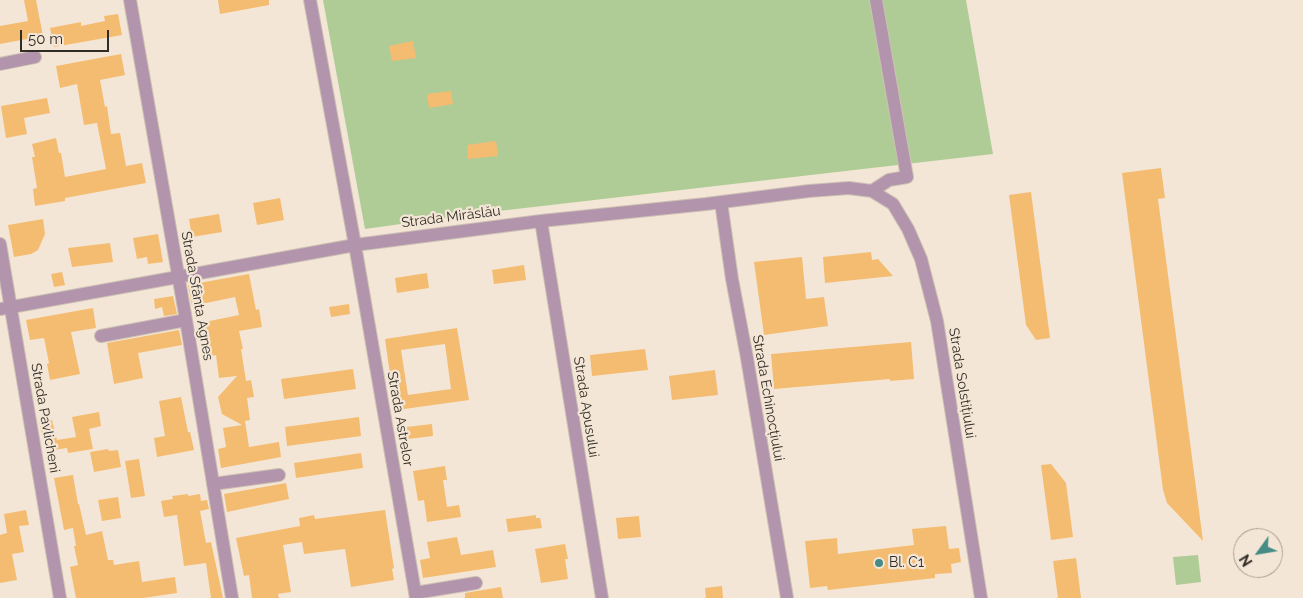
<!DOCTYPE html>
<meta charset="utf-8">
<style>
body{margin:0}
#map{position:relative;width:1303px;height:598px;overflow:hidden;background:#f4e6d6;font-family:Raleway,sans-serif}
canvas{display:block}
.north{position:absolute;left:1233px;top:528px;width:50px;height:50px;box-sizing:border-box;background:#f4e6d6;border:1px solid #a69c8f;border-radius:50%;rotate:238deg;font-size:14px;font-weight:700;line-height:20px;text-align:center;color:#312c25}
.north::after{content:'';display:block;margin:auto;width:18px;height:22px;background:#458c86;clip-path:polygon(50% 0,100% 100%,50% 72%,0 100%)}
.scale{position:absolute;left:20px;top:30px;width:89px;height:22px;box-sizing:border-box;border:2px solid #312c25;border-top:0;padding-left:6px;font-size:15px;line-height:18px;white-space:nowrap;color:#312c25;-webkit-text-stroke:4px #f4e6d6;paint-order:stroke}
</style>
<div id="map">
<canvas width="1303" height="598"></canvas>
<div class="north">N</div>
<div class="scale">50 m</div>
</div>
<script>
const g = document.querySelector('canvas').getContext('2d');
g.lineJoin = 'round';
function fillPath(path, color) { g.fillStyle = color; g.fill(path, 'evenodd'); }
function trace(path, color, width, dash) { g.strokeStyle = color; g.lineWidth = width; g.lineCap = dash ? 'butt' : 'round'; g.setLineDash(dash || []); g.stroke(path); }
function label(font, color, halo, rows, align = 'center') {
  g.font = font + ' Raleway,sans-serif'; g.lineWidth = 4.5; g.setLineDash([]); g.textBaseline = 'middle'; g.strokeStyle = halo; g.fillStyle = color; for (const [text, x, y, turn = 0] of rows) {
    g.save(); g.translate(x, y); g.rotate((+turn || 0) * Math.PI / 180); g.textAlign = isNaN(turn) ? turn : align; if (halo) g.strokeText(text, 0, 0); g.fillText(text, 0, 0); g.restore();
  }
}
const green = new Path2D(`
 M323 0H966L993 154 473 214 365 229Z
 M1198 555 1201 582 1176 585 1173 557Z`);
const building = new Path2D(`
 M24 0H36L43 36 0 44V26L28 21Z
 M218 0H269V5L220 14Z
 M118 14 122 35 54 47 50 28 81 22V26L105 21 104 16Z
 M413 41 416 58 392 61 389 46Z
 M121 54 125 75 100 80 105 107 107 106 111 134 120 133 126 166 142 163 146 183 65 198V201L35 206 33 189 37 188 32 157H35L32 144 56 138 59 153H61L65 177 106 169 97 123 84 125 77 84 60 88 56 66Z
 M451 91 453 104 429 108 427 94Z
 M47 98 50 113 24 118 27 134 6 138 1 106Z
 M496 141 498 156 468 159 467 145Z
 M1161 168 1165 198 1158 199 1203 541 1167 503 1163 490 1122 173Z
 M1031 192 1050 338 1036 340 1026 325 1009 195Z
 M280 198 284 220 257 225 253 203Z
 M219 214 222 232 192 237 189 219Z
 M43 219 45 234 38 250 31 254 14 257 8 225Z
 M158 234 163 262 148 264 147 257 137 259 133 238Z
 M110 243 113 262 72 267 68 248Z
 M871 252 872 260 878 259 893 276 825 283 823 257Z
 M802 257 806 299 824 297 828 326 764 335 754 262Z
 M524 265 526 280 494 284 492 270Z
 M62 272 65 285 54 287 51 274Z
 M427 273 429 288 397 293 395 278Z
 M249 274 256 310 259 309 262 327 239 331 243 349H241L246 381 251 380 254 397 247 398 250 420 245 421 249 447 279 442 281 457 221 468 218 449 226 447 223 428 242 425 222 414 218 397 237 376 219 378 216 355 212 356 207 335 203 336 200 323 239 315 235 297 192 306 188 285Z
 M173 296 177 314 164 316 162 307 155 309 154 299Z
 M349 304 350 314 331 317 329 307Z
 M93 308 96 328 71 332 80 374 50 380 47 364 49 363 44 338 30 340 26 320Z
 M457 328 469 400 397 410 394 388 392 389 385 339ZM445 344 451 389 408 395 401 350Z
 M179 330 182 345 138 353 143 378 114 384 107 343Z
 M911 342 914 379 890 381V379L774 389 771 354Z
 M645 349 648 370 592 376 590 355Z
 M353 369 356 389 284 399 281 379Z
 M715 370 718 395 672 400 669 376Z
 M181 397 188 432H190L194 450 157 457 154 438 165 436 159 401Z
 M99 412 101 426 89 429 93 449 68 453 67 448 46 451 39 422 52 420 57 440 76 437 72 417Z
 M359 417 361 436 287 446 285 427Z
 M432 424 433 436 408 439 406 427Z
 M108 449 109 451 118 450 121 467 94 472 90 452Z
 M361 453 363 468 296 478 294 463Z
 M139 459 145 496 131 498 125 461Z
 M1051 464 1066 483 1073 537 1051 540 1041 465Z
 M445 466 447 480H443L447 507 459 505 461 517 427 522 424 500 418 501 413 471Z
 M73 475 78 504H79L86 535 102 531 108 560H113L114 565 139 561 142 582 175 577 177 593 143 598H76L70 567 78 565 74 546H76L73 528 64 530 54 478Z
 M286 483 289 499 227 512 224 494Z
 M188 494V496L200 494 201 501 207 500 209 509 200 511 206 543 211 542 223 598H211L206 563 184 566 177 515 164 517 161 501 173 499 172 496Z
 M118 497 121 518 102 521 98 500Z
 M26 510 29 525 19 526 24 552 12 554 17 580 0 583V535L7 533 4 514Z
 M385 510 394 568 392 569 394 580 351 587 345 549 304 554 302 542 283 545 291 592 278 594 279 598H252L249 575 244 576 236 538 300 526 299 518 314 515 315 519Z
 M536 515V518H540L542 528 508 532 506 519Z
 M639 516 641 537 618 539 616 518Z
 M946 526 949 549 959 548 961 562 951 564 952 573 935 574V578L828 590 827 586 810 588 805 541 837 538 838 554 914 545 912 529Z
 M457 537 461 555 493 550 496 567 423 578 420 560 430 558 427 542Z
 M565 544 568 559H565L568 579 541 583 535 549Z
 M1076 558 1081 598H1058L1053 561Z
 M722 586 723 598H706L705 588Z
 M501 587 503 598H465V593Z`);
const minor = new Path2D(`
 M130 0 186 320 232 598
 M310 0 355 245 416 598
 M0 64 35 57
 M872 191 893 204 908 229 921 259 937 321 981 598
 M721 202 732 279 747 358 787 598
 M541 221 602 598
 M0 244 60 598
 M0 309 355 245 541 221 706 204 809 191 849 188 872 191 889 180 907 177 876 0
 M101 336 186 320
 M213 484 279 475
 M415 593 476 583`);
const markers = [
 [879,563,5,"#458c86"]
];
const streetNames = [
 ["Strada Mirăslău",451,217,-7],
 ["Strada Sfânta Agnes",197,296,80],
 ["Strada Solstițiului",962,383,81],
 ["Strada Echinocțiului",768,398,80],
 ["Strada Apusului",586,407,81],
 ["Strada Pavlicheni",45,418,80],
 ["Strada Astrelor",400,419,80]
];
const poiNames = [
 ["Bl. C1",889,563]
];
fillPath(green, '#b0cc96');
fillPath(building, '#f4bc71');
trace(minor, '#cdc1b3', 14);
trace(minor, '#b394ad', 12);
for (const [x, y, r, color] of markers) { const dot = new Path2D(); dot.arc(x, y, r, 0, 2 * Math.PI); g.fillStyle = color; g.fill(dot); trace(dot, '#f4e6d6', 2); }
label('14px', '#312c25', '#f4e6d6', streetNames);
label('14px', '#312c25', '#f4e6d6', poiNames, 'left');
</script>
